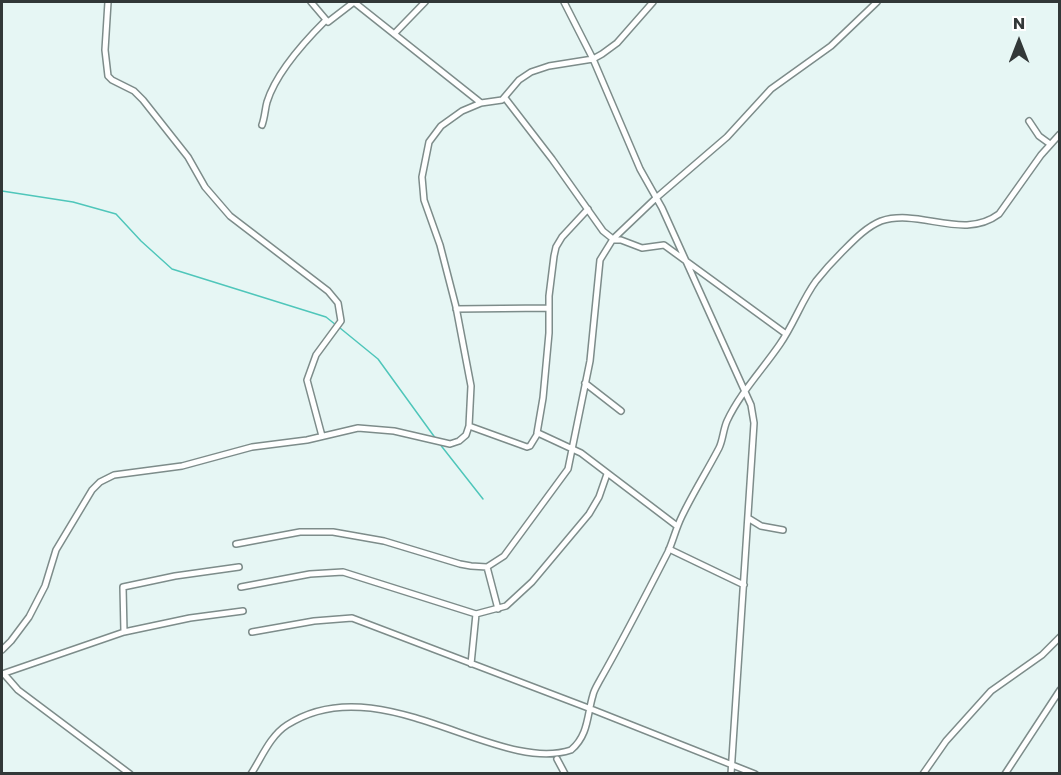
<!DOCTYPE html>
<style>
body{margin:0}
#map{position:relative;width:1061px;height:775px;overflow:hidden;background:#e6f6f4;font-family:Poppins,sans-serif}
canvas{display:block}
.frame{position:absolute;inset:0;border:3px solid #323838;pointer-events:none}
.north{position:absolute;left:989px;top:12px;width:60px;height:60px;-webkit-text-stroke:4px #fff;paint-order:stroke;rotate:0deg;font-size:16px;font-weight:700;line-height:24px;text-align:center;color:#323838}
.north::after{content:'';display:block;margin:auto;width:21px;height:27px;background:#323838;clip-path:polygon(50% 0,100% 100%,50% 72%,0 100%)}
</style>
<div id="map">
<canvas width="1061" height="775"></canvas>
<div class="frame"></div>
<div class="north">N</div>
</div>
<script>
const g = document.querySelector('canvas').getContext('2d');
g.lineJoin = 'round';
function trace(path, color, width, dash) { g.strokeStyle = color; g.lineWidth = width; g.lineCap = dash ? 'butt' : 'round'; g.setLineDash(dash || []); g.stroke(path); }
const stream = new Path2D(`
 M2 191 73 202 116 214 141 241 172 269 326 317 336 325
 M340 328 378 359 436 439
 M439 443 483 499`);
const minor = new Path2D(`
 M108 2 105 50 108 76 112 80 134 91 143 100 188 157 205 187 230 216 328 291 338 303 341 321 316 355 307 380 322 436
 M311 2 328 22 354 2
 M354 2 481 103
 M564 2 593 59 640 169 662 208 751 405 754 423 731 774
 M394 34 425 2
 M1029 121 1039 136 1050 144
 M262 125C265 117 265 109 267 102 276 73 304 42 325 21
 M613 239 656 198 727 137 771 89 831 46 877 2
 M613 240H621L642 248 664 245 786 334
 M456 309 549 308
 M585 383 621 411
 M469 426 527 447 530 446 538 433 581 453 677 526
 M537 433 543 398 549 333V296L554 256 556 247 562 237 588 209
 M748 518 761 526 783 530
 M236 544 300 532H333L384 541 460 564 471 566 487 567 504 556 568 469 590 361 600 260 613 239 603 231 552 159 505 98
 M669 549 744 585
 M487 567 498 609
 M241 587 310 574 343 572 476 614 506 606 532 582 589 514 599 497 607 474
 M124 632 123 587 175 576 239 567
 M252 632 314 621 352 618 591 709 755 774
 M2 650 11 641 29 617 45 586 56 550 92 490 100 482 114 475 182 466 252 447 307 440 358 428 394 431 450 444 459 441 466 435 469 426 471 386 456 307 440 245 424 200 422 177 429 142 441 126 462 111 481 103 502 100 519 80 531 72 549 66 593 59 602 54 617 43 653 2
 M471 664 476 614
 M2 674 124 632 190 618 243 611
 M4 674 18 690 130 774
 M557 759 565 774
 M251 774C262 757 270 736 287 725 379 665 497 775 571 750 589 735 587 714 593 695 594 690 598 684 600 680 624 638 646 595 668 552 673 541 676 528 682 516 693 493 707 471 719 448 723 440 723 430 727 421 740 393 763 369 780 344 794 324 802 300 816 281 824 271 833 261 842 252 853 241 866 227 881 221 920 208 963 241 999 214L1041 155 1060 134
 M923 774 946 741 991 691 1042 655 1060 637
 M1005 774 1060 690`);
trace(stream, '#4fc6ba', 1.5);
trace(minor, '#7d8c8a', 8);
trace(minor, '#fff', 5);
</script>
